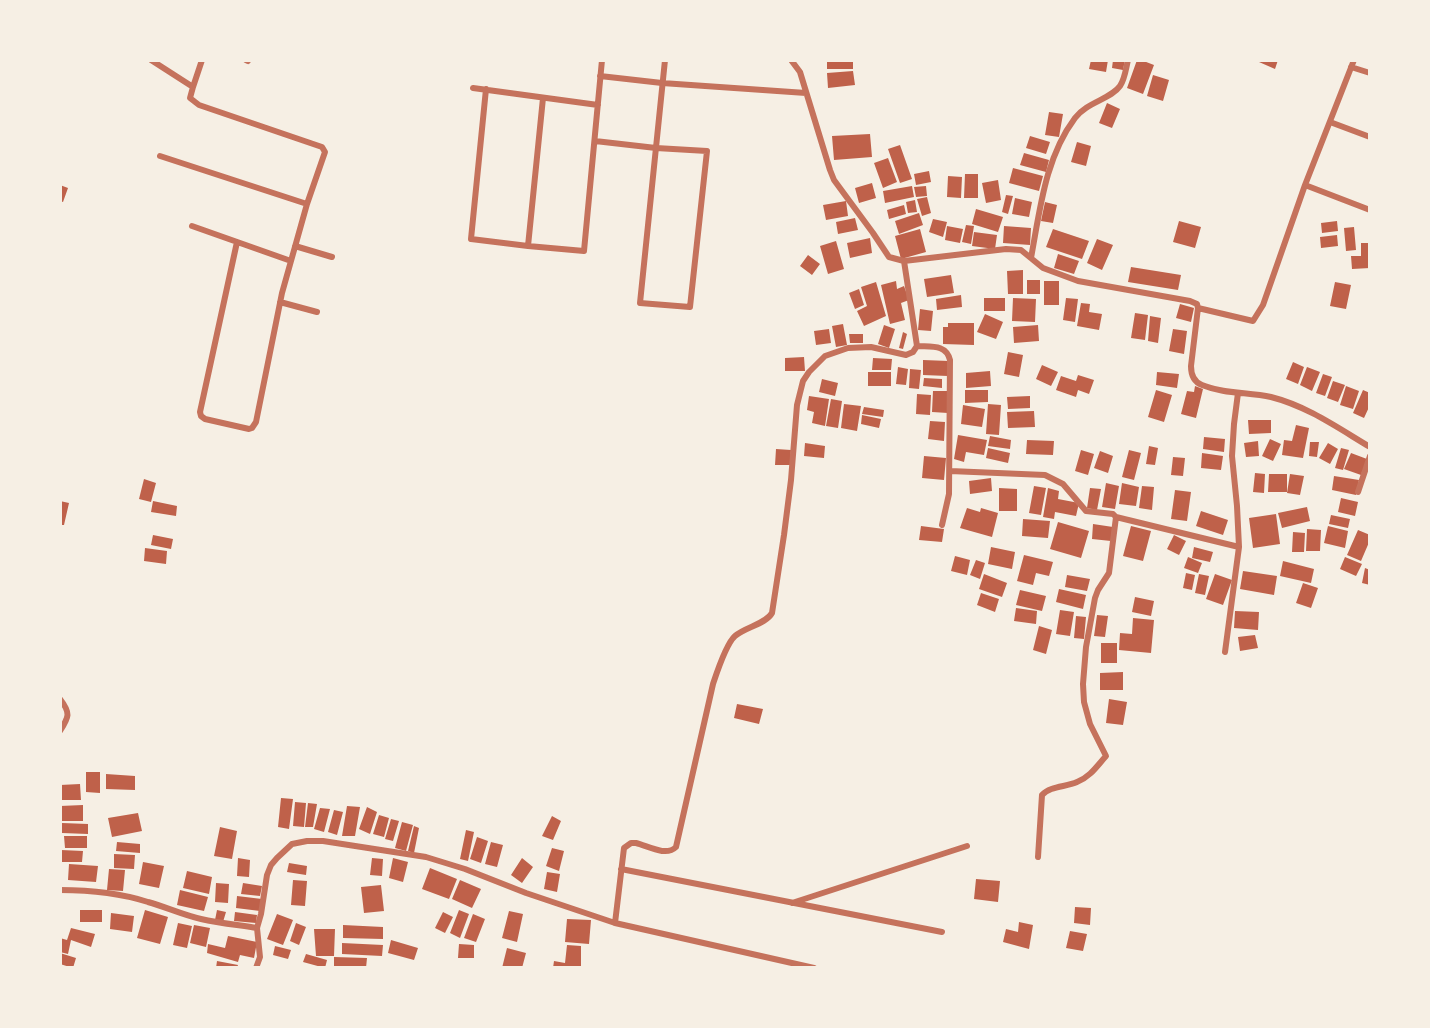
<!DOCTYPE html>
<style>
body{margin:0}
#map{position:relative;width:1430px;height:1028px;overflow:hidden;background:#f6efe4;font-family:Lato,sans-serif}
canvas{display:block}
.frame{position:absolute;inset:0;border:62px solid #f6efe4;pointer-events:none}
</style>
<div id="map">
<canvas width="1430" height="1028"></canvas>
<div class="frame"></div>
</div>
<script>
const g = document.querySelector('canvas').getContext('2d');
g.lineJoin = 'round';
function fillPath(path, color) { g.fillStyle = color; g.fill(path, 'evenodd'); }
function trace(path, color, width, dash) { g.strokeStyle = color; g.lineWidth = width; g.lineCap = dash ? 'butt' : 'round'; g.setLineDash(dash || []); g.stroke(path); }
const building = new Path2D(`
 M827 60H853V69H827Z
 M1091 60H1108L1106 72 1089 69Z
 M1113 60H1125L1123 70 1112 68Z
 M1137 60H1141L1154 65 1143 94 1127 88Z
 M1260 60H1278L1275 69 1259 62Z
 M853 71 855 85 828 88 827 73Z
 M1153 75 1169 80 1163 101 1147 96Z
 M1107 103 1120 109 1112 128 1099 123Z
 M1049 112 1063 114 1059 137 1045 135Z
 M870 134 872 157 834 160 832 136Z
 M1030 136 1050 142 1046 154 1026 148Z
 M1077 142 1091 146 1086 166 1071 162Z
 M900 145 912 179 900 183 888 149Z
 M1024 153 1049 160 1046 172 1020 165Z
 M888 158 897 182 883 188 874 163Z
 M1013 168 1043 176 1039 191 1009 183Z
 M929 171 931 182 916 185 914 174Z
 M965 174H978V198H964Z
 M948 176 962 177 961 198 947 197Z
 M998 180 1001 200 986 203 982 183Z
 M872 183 876 198 859 203 855 188Z
 M60 185 68 188 63 202 60 201Z
 M912 186 914 197 885 203 883 191Z
 M926 186 927 196 916 197 914 187Z
 M1006 195 1013 196 1008 214 1002 212Z
 M927 197 931 213 922 216 917 199Z
 M1015 198 1032 202 1029 217 1012 214Z
 M915 200 917 212 908 213 906 202Z
 M846 201 848 216 826 220 823 205Z
 M1045 202 1057 205 1053 223 1041 221Z
 M904 205 906 214 889 219 887 210Z
 M976 209 1003 217 998 232 972 224Z
 M919 213 923 225 899 234 895 221Z
 M855 218 858 230 838 234 836 222Z
 M933 219 947 222 943 237 929 232Z
 M1179 221 1201 227 1195 248 1173 242Z
 M1337 221 1338 231 1322 233 1321 223Z
 M966 225 974 226 971 244 962 242Z
 M947 226 963 229 960 243 945 240Z
 M1004 226 1031 228 1030 245 1003 243Z
 M1354 227 1356 250 1346 251 1344 228Z
 M920 229 926 252 901 259 895 236Z
 M1053 229 1089 241 1082 259 1046 247Z
 M974 232 997 235 995 249 972 246Z
 M1337 235 1338 246 1321 248 1320 237Z
 M870 238 872 253 850 258 847 243Z
 M1097 239 1113 245 1102 270 1087 263Z
 M836 241 844 269 828 274 820 246Z
 M1361 243H1370V268L1352 269 1351 256H1361Z
 M1058 254 1079 261 1074 274 1054 268Z
 M808 255 820 264 812 275 800 266Z
 M1131 267 1181 275 1178 290 1128 282Z
 M1023 270V294H1008L1007 271Z
 M951 275 954 293 927 297 924 279Z
 M1027 280H1040V294H1027Z
 M896 281 897 289 904 286 909 300 901 303 905 320 890 324 881 285Z
 M1044 281H1059V305H1044Z
 M876 282 886 316 864 326 857 311 867 306 861 287Z
 M1335 282 1351 285 1346 309 1330 306Z
 M859 289 864 305 855 309 849 293Z
 M961 295 962 307 937 310 936 299Z
 M984 298H1005V311H984Z
 M1013 298 1036 299 1035 322 1012 321Z
 M1066 298 1078 299 1075 322 1063 320Z
 M1081 303 1090 304 1089 312 1102 314 1099 330 1077 326Z
 M1180 304 1194 308 1191 322 1176 318Z
 M920 309 933 311 931 331 918 330Z
 M1135 313 1148 315 1145 340 1131 338Z
 M985 314 1003 322 996 339 977 332Z
 M1150 316 1161 318 1158 343 1148 341Z
 M948 323H974V345L943 344V327H948Z
 M843 324 847 345 836 347 832 326Z
 M884 325 895 329 889 348 878 344Z
 M1038 325 1039 341 1014 343 1013 327Z
 M829 329 831 343 816 345 814 331Z
 M1173 329 1187 331 1184 354 1169 351Z
 M903 332 907 334 903 349 899 348Z
 M849 334H863V343H850Z
 M1008 352 1023 355 1019 377 1004 374Z
 M804 357 805 371H785V358Z
 M873 358 892 359 891 370H872Z
 M923 360 949 361 948 376 923 375Z
 M1293 362 1304 367 1298 384 1286 379Z
 M1042 365 1058 372 1051 386 1036 379Z
 M898 367 908 369 906 385 896 384Z
 M1307 367 1320 372 1312 391 1300 385Z
 M910 369 921 370 919 389 909 388Z
 M990 371 991 386 966 388V373Z
 M868 372H891V386H868Z
 M1157 372 1179 374 1177 388 1156 385Z
 M1323 374 1332 377 1325 396 1316 393Z
 M1078 375 1094 380 1089 394 1078 390 1076 397 1056 390 1061 376 1076 381Z
 M924 378 942 379V388L923 386Z
 M822 379 838 383 835 396 819 392Z
 M1333 381 1345 385 1338 402 1327 398Z
 M1195 386 1203 389 1196 418 1181 414 1187 391 1194 392Z
 M1346 386 1359 391 1353 409 1340 405Z
 M965 390H988V402L965 403Z
 M1156 390 1172 395 1164 422 1148 417Z
 M1363 390 1370 393V405L1364 418 1353 413Z
 M933 391H949L948 413 932 412Z
 M917 394 931 395 930 415 916 414Z
 M809 396 829 399 825 426 812 423 814 412 807 410Z
 M1030 396V408L1008 409 1007 397Z
 M831 399 842 401 838 428 826 426Z
 M844 404 861 406 857 431 841 428Z
 M988 404 1001 405 999 435 986 434Z
 M963 405 985 409 982 427 961 424Z
 M864 407 884 410 883 417 862 414Z
 M1034 411 1035 427 1008 428 1007 412Z
 M862 415 881 419 879 428 861 424Z
 M1248 420H1271V433L1249 434Z
 M930 421 945 422 944 441 928 439Z
 M1296 425 1309 428 1303 458 1282 455 1284 440 1292 441Z
 M958 435 987 440 984 455 966 452 964 462 954 459Z
 M990 436 1011 440 1010 449 988 446Z
 M1204 437 1225 439 1224 452 1203 449Z
 M1270 439 1281 444 1273 461 1262 456Z
 M1027 440 1054 441 1053 455 1026 454Z
 M1258 441 1259 456 1246 457 1244 443Z
 M1310 442H1319L1317 457 1309 456Z
 M805 443 825 446 824 458 804 456Z
 M1328 443 1338 449 1330 464 1319 458Z
 M1149 446 1158 448 1155 465 1146 464Z
 M988 448 1010 453 1008 463 986 458Z
 M1341 448 1349 450 1343 470 1335 468Z
 M776 449 791 450 790 465H775Z
 M1081 450 1094 454 1088 475 1075 471Z
 M1129 450 1141 453 1134 480 1122 477Z
 M1100 451 1113 456 1108 473 1094 468Z
 M1202 453 1223 456 1221 470 1201 468Z
 M1351 453 1367 459 1361 475 1344 469Z
 M924 456 946 458 944 480 922 478Z
 M1173 457 1185 458 1183 476 1171 475Z
 M1255 473 1265 474 1264 493 1253 492Z
 M1269 474H1287V492H1268Z
 M1290 474 1304 476 1300 495 1287 493Z
 M1334 476 1359 480 1356 495 1332 490Z
 M991 478 992 491 970 494 969 481Z
 M144 479 156 483 151 502 139 499Z
 M1106 483 1119 486 1115 509 1102 507Z
 M1122 483 1139 487 1136 506 1119 504Z
 M1034 486 1046 488 1041 515 1029 513Z
 M1142 486 1154 487 1152 510 1139 508Z
 M999 488 1017 489V511H999Z
 M1048 488 1059 491 1058 499 1079 503 1076 516 1055 512 1054 519 1043 517Z
 M1090 488 1101 489 1097 510 1087 508Z
 M1175 490 1191 492 1187 521 1171 519Z
 M1341 498 1358 502 1355 516 1338 512Z
 M60 501 69 503 64 525H60Z
 M153 501 177 506 176 516 151 512Z
 M1307 507 1310 521 1282 528 1278 513Z
 M967 508 980 512 981 508 998 513 992 537 960 528Z
 M1201 511 1228 520 1223 535 1196 526Z
 M1276 514 1280 544 1253 548 1249 518Z
 M1331 515 1350 519 1348 528 1329 524Z
 M1023 519 1050 521 1048 538 1022 536Z
 M1058 522 1089 531 1081 558 1050 549Z
 M1093 524 1113 527 1111 541 1092 539Z
 M921 526 944 529 942 542 919 540Z
 M1131 526 1151 531 1143 561 1123 556Z
 M1328 526 1348 531 1345 548 1324 543Z
 M1307 529 1321 530 1320 551H1306Z
 M1358 530 1370 535V540L1361 561 1347 555Z
 M1293 532 1305 533 1304 552H1292Z
 M153 535 173 539 171 549 151 545Z
 M1174 535 1186 541 1179 555 1167 549Z
 M991 547 1015 552 1012 569 988 564Z
 M1194 547 1213 552 1210 562 1192 558Z
 M145 548 167 551 166 564 144 561Z
 M1024 555 1053 562 1049 576 1036 573 1033 585 1017 581Z
 M955 556 970 560 967 575 951 571Z
 M1188 557 1202 563 1198 573 1184 568Z
 M1345 557 1362 564 1356 576 1340 569Z
 M976 560 985 563 980 579 970 575Z
 M1283 561 1314 569 1311 583 1280 576Z
 M1365 568 1370 570V585L1362 583Z
 M1243 571 1277 576 1274 595 1240 589Z
 M1186 573 1195 575 1192 590 1183 588Z
 M984 574 1007 583 1002 597 979 589Z
 M1199 574 1209 576 1205 595 1195 593Z
 M1215 574 1232 580 1223 605 1206 599Z
 M1067 575 1090 579 1087 591 1065 587Z
 M1303 583 1318 588 1311 608 1296 603Z
 M1059 589 1086 595 1083 609 1056 602Z
 M1020 590 1046 596 1042 611 1016 605Z
 M981 593 999 599 995 612 977 605Z
 M1135 597 1154 601 1151 616 1132 612Z
 M1016 608 1037 611 1036 624 1014 621Z
 M1060 610 1074 612 1070 636 1056 634Z
 M1235 611 1259 612 1258 630 1234 628Z
 M1097 615 1108 616 1105 637 1094 636Z
 M1076 616 1086 617 1084 639 1074 638Z
 M1133 618 1154 620 1151 653 1119 650 1120 633 1132 634Z
 M1039 626 1052 630 1046 654 1033 650Z
 M1255 635 1258 648 1240 651 1238 637Z
 M1101 643H1117V663H1101Z
 M1123 672V690H1100V673Z
 M1109 699 1127 702 1123 725 1106 723Z
 M737 704 763 709 759 724 734 718Z
 M86 772H100V793L86 792Z
 M106 774 135 776V790L106 789Z
 M80 784 81 800H60V785Z
 M281 798 293 799 289 829 278 827Z
 M295 802 306 803 304 827 293 826Z
 M308 803 317 804 313 827H305Z
 M83 805V821H60V806Z
 M347 806 360 807 355 836H342Z
 M367 807 377 812 370 834 359 829Z
 M320 808 330 809 324 832 314 829Z
 M334 810 343 812 337 835 328 832Z
 M138 813 142 831 112 837 108 818Z
 M379 815 389 818 384 837 373 834Z
 M552 816 561 821 553 840 542 836Z
 M391 819 399 821 393 841 385 839Z
 M402 822 413 825 406 851 395 848Z
 M62 823 88 824V834L62 833Z
 M414 826 419 828 414 853 408 851Z
 M220 827 237 831 232 859 214 856Z
 M466 830 474 832 468 861 460 859Z
 M64 836H87V848H65Z
 M477 837 488 841 481 863 470 859Z
 M117 842 140 844V853L116 851Z
 M491 842 503 845 497 867 485 864Z
 M552 848 564 851 559 871 546 866Z
 M61 850 83 851 82 862H60Z
 M114 854 135 855 134 869 114 868Z
 M238 858 250 860 249 877 237 876Z
 M372 858 383 859 382 876 370 875Z
 M393 858 408 862 403 882 389 878Z
 M522 858 533 867 522 883 511 875Z
 M143 862 164 866 159 888 139 884Z
 M289 863 307 866 306 875 287 872Z
 M69 864 98 866 96 882 68 880Z
 M430 868 457 879 449 899 422 889Z
 M109 869 125 870 123 891 107 890Z
 M187 871 212 877 209 894 183 888Z
 M547 872 560 874 557 892 544 889Z
 M976 879 1000 881 998 902 974 899Z
 M293 880 307 881 305 906 291 905Z
 M460 880 481 889 472 908 452 899Z
 M216 883 229 884 228 903 215 902Z
 M243 883 262 886 260 896 241 894Z
 M381 885 384 911 364 913 361 887Z
 M180 890 208 897 204 911 177 905Z
 M237 896 262 899 260 911 236 908Z
 M1075 907 1091 908 1090 925 1074 923Z
 M80 910H102V922H80Z
 M145 910 168 917 160 944 137 938Z
 M217 910 226 912 223 922 215 920Z
 M459 910 469 914 460 938 450 933Z
 M509 911 523 914 517 942 502 938Z
 M235 912 257 915 256 923 234 921Z
 M443 912 453 917 445 933 435 928Z
 M111 913 134 916 132 932 110 929Z
 M277 914 293 920 283 945 267 939Z
 M473 914 485 919 476 942 464 938Z
 M567 919 591 920 589 944 565 942Z
 M1019 922 1033 925 1029 949 1003 942 1006 929 1018 932Z
 M178 923 192 926 187 948 173 945Z
 M296 923 306 927 299 945 290 941Z
 M194 925 210 928 206 947 190 943Z
 M343 925 383 927V939L343 938Z
 M71 928 95 934 91 947 71 940 68 954 60 952V938L67 940Z
 M314 929H335L334 956H316Z
 M1070 931 1087 934 1083 951 1066 948Z
 M228 936 257 942 254 958 240 955 238 962 207 953 208 944 225 948Z
 M391 940 418 948 414 960 388 953Z
 M342 943 383 945 382 956 342 954Z
 M459 944 474 945V958H458Z
 M567 945 581 946V967L553 968 554 961 565 963Z
 M275 946 291 950 288 959 273 955Z
 M507 948 526 953 522 968H502Z
 M60 953 76 958 73 968 60 964Z
 M306 954 327 960 325 968 303 962Z
 M334 957 367 958 366 968H334Z
 M217 961 238 965 237 968H216Z`);
const minor = new Path2D(`
 M151 60 193 87 190 98 199 105 322 147 325 152 307 204 282 293 256 422 252 428 249 429 205 419 201 416 200 412 237 242
 M246 60 248 61
 M791 60 800 72 830 170 834 180 873 233 889 257 904 261 1006 249 1021 250 1043 268 1078 281 1190 301 1197 304 1198 308 1253 321 1263 305 1305 185 1354 60
 M1351 67 1370 73
 M600 76 662 83 806 93
 M193 87 202 60
 M473 88 598 105
 M486 89 471 239 528 246 584 251 602 60
 M1330 122 1370 137
 M595 141 656 148 707 151 690 307 640 303C648 222 656 141 665 60
 M160 156 307 204
 M1305 185 1370 210
 M192 226 291 261
 M295 246 332 257
 M528 246 543 98
 M1031 258C1040 210 1045 158 1075 118 1087 102 1111 99 1120 86 1125 79 1126 68 1128 60
 M280 302 317 312
 M1198 308 1191 366C1191 374 1194 382 1202 385 1224 394 1248 392 1271 397 1307 406 1338 428 1370 447
 M917 346C931 347 946 344 950 360L949 494 942 525
 M950 471 1045 475 1063 484 1086 511 1113 514 1116 517 1109 573 1098 590 1095 598 1086 647 1083 684 1084 702 1090 724 1106 756C1097 766 1090 777 1077 782 1066 787 1050 786 1042 795L1038 857
 M1358 492 1370 456
 M1116 517 1239 547
 M1225 652 1239 547 1237 506 1232 456 1234 424 1238 393
 M60 699C71 713 69 717 60 731
 M621 869 942 932
 M60 890C89 890 120 893 148 902 166 907 183 915 201 919 219 923 238 925 257 928L261 914 267 875 271 865 277 858 292 844 307 841H323L426 857 465 869 526 893 615 923 814 968
 M792 903 967 846
 M615 923 624 848 631 843H636C648 846 666 857 676 847L713 684C717 672 726 644 735 636 745 627 766 624 772 613L784 535 791 480 797 405 803 381 809 372 825 356 848 348 871 347 906 355 913 352 917 346 904 261
 M256 968 260 957 257 928`);
fillPath(building, '#bf614a');
trace(minor, '#c5725c', 6);
</script>
